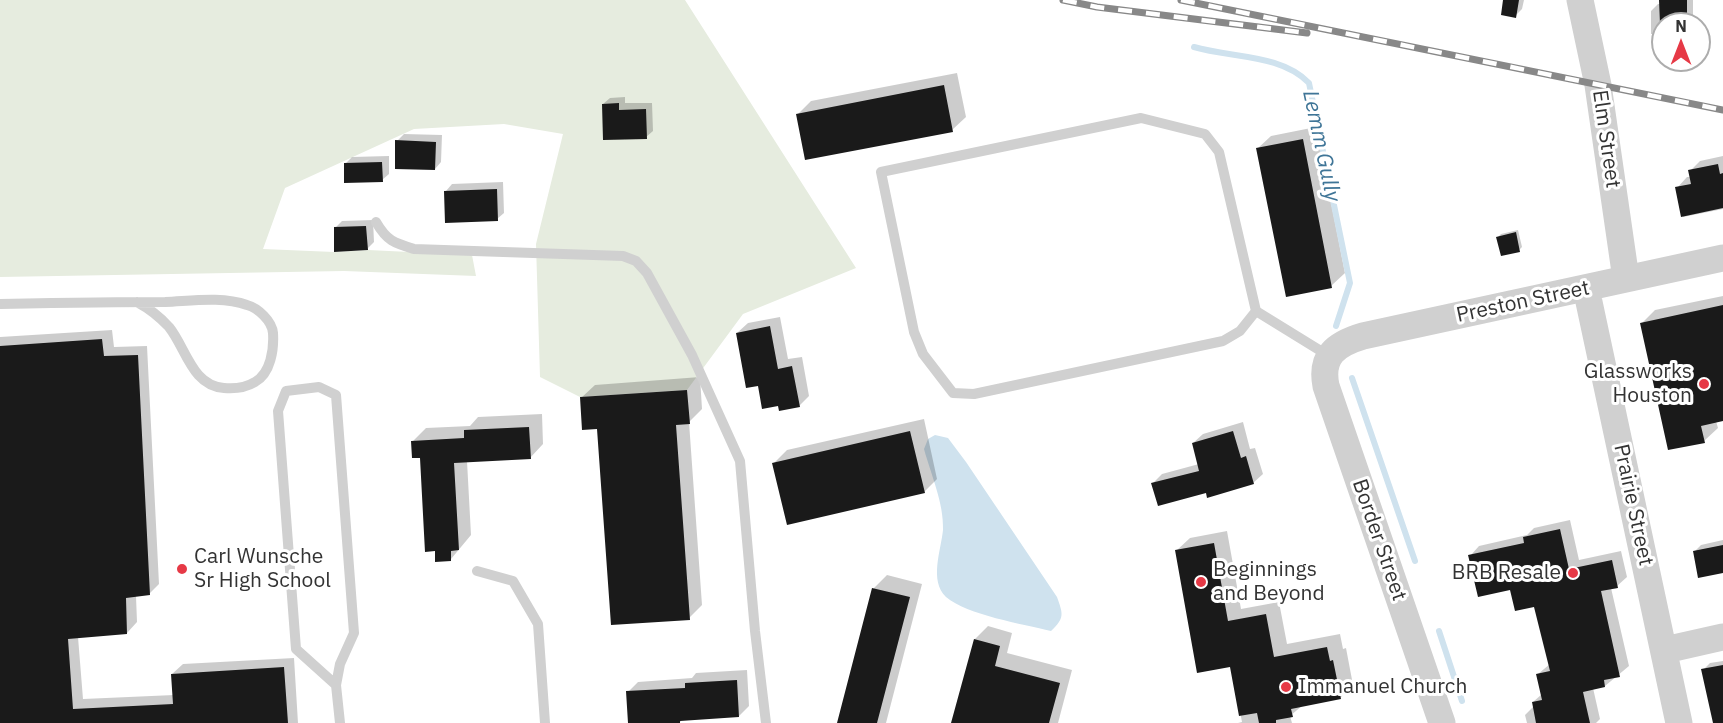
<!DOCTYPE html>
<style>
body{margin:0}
#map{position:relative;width:1723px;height:723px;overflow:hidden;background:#fff;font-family:"IBM Plex Sans",sans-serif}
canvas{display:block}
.north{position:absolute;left:1651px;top:12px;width:60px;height:60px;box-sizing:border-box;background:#fff;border:2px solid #adadad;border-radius:50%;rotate:0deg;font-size:16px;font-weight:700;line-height:24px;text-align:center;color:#333}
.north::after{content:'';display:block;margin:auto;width:21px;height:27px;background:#e63946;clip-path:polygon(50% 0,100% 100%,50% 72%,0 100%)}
</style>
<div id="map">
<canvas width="1723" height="723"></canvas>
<div class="north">N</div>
</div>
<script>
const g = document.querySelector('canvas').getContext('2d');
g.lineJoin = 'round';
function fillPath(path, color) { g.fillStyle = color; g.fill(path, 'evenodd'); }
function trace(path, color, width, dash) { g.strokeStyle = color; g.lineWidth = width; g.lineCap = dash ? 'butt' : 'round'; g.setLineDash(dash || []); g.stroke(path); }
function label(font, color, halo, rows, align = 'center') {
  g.font = font + ' "IBM Plex Sans",sans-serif'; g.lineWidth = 6; g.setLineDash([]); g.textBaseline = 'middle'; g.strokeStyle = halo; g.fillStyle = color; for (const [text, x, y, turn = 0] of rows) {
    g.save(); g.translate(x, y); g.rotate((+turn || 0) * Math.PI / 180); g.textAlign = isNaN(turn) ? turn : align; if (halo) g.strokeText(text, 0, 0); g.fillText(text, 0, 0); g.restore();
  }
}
const green = new Path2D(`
 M0 0H685L856 268 743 314 687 390 580 397 540 377 536 244 563 134 504 124 414 129 285 188 263 249 334 252 368 250 472 255 476 276 344 271 0 277Z`);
const water = new Path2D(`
 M935 435 948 438 966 462 1057 597C1063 614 1065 618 1051 631 1023 624 967 615 946 597 929 581 941 550 943 530 944 503 931 475 924 449L928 439Z`);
const shadow = new Path2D(`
 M1505 0H1524L1522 9 1515 16Z
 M1661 0H1693V24H1663V34H1651V11L1658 4H1661Z
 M957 73 966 117 952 130 798 114 811 101Z
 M625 97V103H652L653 131 646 137 603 104 610 98Z
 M1316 127 1345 273 1331 286 1257 149 1271 136Z
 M404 134 442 135 441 162 435 169 397 141Z
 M389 156V174L382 180 345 164 352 157Z
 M1723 156V209L1683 217 1677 188 1687 177H1691L1690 171 1700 161Z
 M503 182 504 213 497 219 446 191 452 184Z
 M373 220 374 242 367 249 335 228 342 221Z
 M1518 230 1522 247 1519 250 1498 237 1501 234Z
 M1723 296V420L1716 421 1718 428 1704 441 1642 323 1655 310Z
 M780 317 788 359 802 357 809 396 799 406 779 405 737 333 748 323Z
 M112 330 114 347 147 346 159 584 149 594 136 596 137 622 127 633 78 637 83 699 174 695 172 674 183 664 294 658 298 723H0V337Z
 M700 377 702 409 689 422 702 605 689 618 598 428 581 398 595 385Z
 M542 414 543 444 530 458 467 461 471 535 451 559 436 550 422 456 413 441 426 428 470 426 478 417Z
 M924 419 937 479 924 492 774 463 787 450Z
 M1243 422 1250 449 1255 448 1263 474 1253 483 1207 491 1153 483 1162 474 1199 464 1193 443 1203 434Z
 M1570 520 1579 560 1621 551 1627 577 1617 586 1611 588 1629 666 1605 686 1593 688 1600 719 1596 723H1527L1525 715 1534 706 1533 702 1542 694 1538 674 1550 664 1535 605 1470 556 1479 546 1527 535 1534 528Z
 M1227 531 1241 609 1279 602 1287 644 1340 634 1343 649 1346 648 1353 685 1340 698 1303 705 1290 716 1292 723H1238L1242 722 1231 665 1176 551 1190 538Z
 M1723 540V572L1695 551 1701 545Z
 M887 575 922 584 886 723H839L874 588Z
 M988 626 1012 633 1007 653 1072 670 1058 723H953L975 639Z
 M1723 661V712L1703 670 1710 663Z
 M747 670 749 706 739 716 683 719 679 723H630L628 692 638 682 692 678 696 673Z`);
const stream = new Path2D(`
 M1194 47C1232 58 1281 54 1309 83L1350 283 1336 326
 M1352 378 1415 561
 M1439 631 1462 701`);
const building = new Path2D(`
 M1503 0H1519L1516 18 1501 15Z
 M1659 0H1687V24H1660Z
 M944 85 953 132 805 160 796 114Z
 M619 103V110L646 109 647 139 603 140 602 104Z
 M1303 139 1332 288 1286 297 1256 148Z
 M395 140 436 142 435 170 395 169Z
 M382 162 383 182 344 183V163Z
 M1718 164 1720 174 1723 173V208L1681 217 1675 187 1691 184 1688 170Z
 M497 189 498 221 445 223 444 191Z
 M366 226 368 250 334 252V227Z
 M1516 232 1520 252 1501 256 1496 237Z
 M1723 305V421L1701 426 1705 443 1668 450 1640 323Z
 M770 326 778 369 792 366 800 407 779 411 778 406 762 409 758 386 746 388 736 333Z
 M102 339 104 356 138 355 150 595 126 598 127 634 68 639 73 709 173 704 171 674 284 667 288 723H0V346Z
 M687 390 690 424 676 425 690 620 611 625 597 429 582 430 580 397Z
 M529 427 531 459 454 463 459 550 451 551V561L435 562V551L425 552 420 458H412L411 441 464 438V430Z
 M910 431 925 493 787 525 772 463Z
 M1233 431 1241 458 1246 456 1254 484 1207 498 1206 493 1158 506 1151 483 1199 471 1192 443Z
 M1560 529 1569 569 1612 560 1618 588 1601 591 1620 677 1604 680 1605 687 1583 692 1590 723H1536L1532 702 1542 700 1536 674 1550 671 1534 607 1515 611 1510 590 1478 597 1468 555 1524 543 1523 537Z
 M1214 543 1228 621 1266 614 1274 657 1327 647 1330 661 1333 660 1341 699 1291 709 1293 717 1276 720V723H1259L1257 713 1239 716 1230 667 1197 673 1175 550Z
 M1723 545V573L1698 578 1693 551Z
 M872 588 910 597 877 723H837Z
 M974 639 1000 646 995 666 1060 683 1049 723H951Z
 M1723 665V723H1713L1701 669Z
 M737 680 739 717 680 721V723H628L626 691 685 688V683Z`);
const service = new Path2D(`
 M376 222C387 241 394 243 414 249L623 256 636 261 647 273 692 355 740 461 755 631 766 723
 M0 304C55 303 110 302 165 302 191 301 222 296 247 305 258 308 272 321 273 333 274 349 271 373 255 382 245 388 235 389 224 388 192 386 186 348 169 327 159 316 150 309 137 302
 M1256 311 1240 331 1223 341 974 394 953 393 923 354 914 332 881 172 1141 118 1205 134 1219 152 1256 311 1329 356
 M477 571 513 581 538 624 545 723
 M336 685 296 649 278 411 286 391 319 387 336 395 354 633 340 664 336 685 340 723`);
const tertiary = new Path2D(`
 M1580 0 1598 85 1626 279
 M1586 288 1679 723
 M1665 650 1723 637
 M1442 723 1326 386C1320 356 1336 344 1363 336L1723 258`);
const rail = new Path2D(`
 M1063 0 1097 7 1307 33
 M1181 0 1723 110`);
const markers = [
 [1704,384,6,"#e63946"],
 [182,569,6,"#e63946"],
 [1573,573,6,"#e63946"],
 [1201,582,6,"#e63946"],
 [1286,687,6,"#e63946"]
];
const streetNames = [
 ["Elm Street",1606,139,82],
 ["Preston Street",1523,302,-12],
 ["Prairie Street",1633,505,78],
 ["Border Street",1379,540,71]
];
const poiNames = [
 ["Glassworks",1692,372,"right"],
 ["Houston",1692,396,"right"],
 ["Carl Wunsche",194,557],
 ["Sr High School",194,581],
 ["Beginnings",1213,570],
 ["and Beyond",1213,594],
 ["BRB Resale",1561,573,"right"],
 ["Immanuel Church",1298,687]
];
const waterNames = [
 ["Lemm Gully",1321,146,78]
];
fillPath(green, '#e6ecdf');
fillPath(water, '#cfe2ee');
fillPath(shadow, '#0003');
trace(stream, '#cfe2ee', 6);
fillPath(building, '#1a1a1a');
trace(service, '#d0d0d0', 10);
trace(tertiary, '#d0d0d0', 27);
trace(rail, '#888', 7);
trace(rail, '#fff', 4.5, [14]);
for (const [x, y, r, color] of markers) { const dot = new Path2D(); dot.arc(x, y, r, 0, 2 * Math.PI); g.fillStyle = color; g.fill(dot); trace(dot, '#fff', 2); }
label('21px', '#333', '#fff', streetNames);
label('21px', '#333', '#fff', poiNames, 'left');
label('italic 22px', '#3f7597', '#fff', waterNames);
</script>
